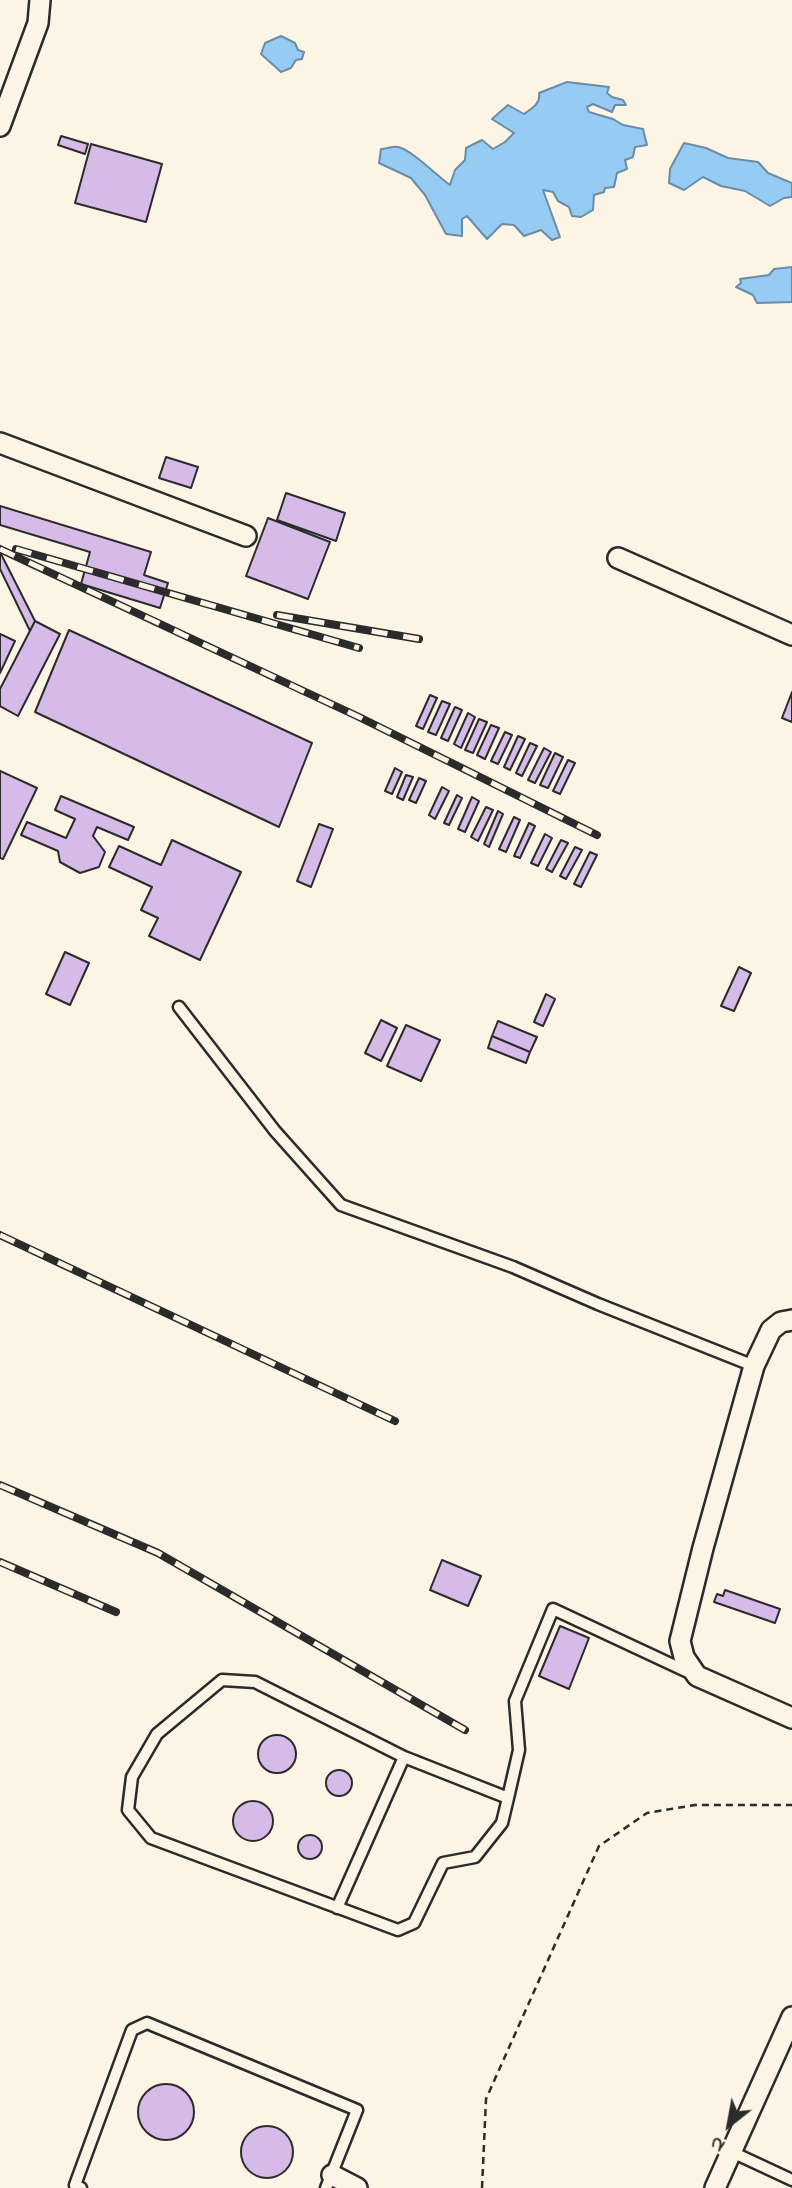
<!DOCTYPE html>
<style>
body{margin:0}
#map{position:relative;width:792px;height:2188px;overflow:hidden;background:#fcf5e5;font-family:"Indie Flower",sans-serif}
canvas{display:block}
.north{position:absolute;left:694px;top:2090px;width:70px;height:70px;-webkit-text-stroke:5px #fcf5e5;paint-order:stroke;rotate:211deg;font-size:19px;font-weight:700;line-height:28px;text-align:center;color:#2b2b2b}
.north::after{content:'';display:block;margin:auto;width:24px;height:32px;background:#2b2b2b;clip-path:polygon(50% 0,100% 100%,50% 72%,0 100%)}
</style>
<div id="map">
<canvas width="792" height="2188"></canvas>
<div class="north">N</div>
</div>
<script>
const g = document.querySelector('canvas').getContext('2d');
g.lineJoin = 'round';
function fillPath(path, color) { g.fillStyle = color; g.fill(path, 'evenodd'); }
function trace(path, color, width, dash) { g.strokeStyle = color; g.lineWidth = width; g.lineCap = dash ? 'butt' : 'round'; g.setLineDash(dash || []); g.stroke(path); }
const water = new Path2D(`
 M281 36 295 43 298 50 304 52 302 59 296 60 291 68 281 72 261 54 265 43Z
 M567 82 609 87 607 93 612 97 623 100 626 105H615L612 112 593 104 587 107 589 112 613 119 623 125 643 129 647 145 635 147 633 157 625 160 627 169 617 173 614 187 605 188 604 192 594 195 593 210 581 217 572 216 569 207 558 201 553 192 543 190 560 237 552 240 541 230 524 236 514 225 502 224 487 239 467 216 462 219V236L446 234 425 195 411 178 379 163 381 149C385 149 394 146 398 147 412 150 437 176 450 185L455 170 465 160 466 148 482 140 493 149 505 142 514 133 492 119 508 105 524 114C531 109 541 104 539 93Z
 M684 143 706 148 728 158 758 162 768 173 792 183V197L784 198 770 206 745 191 721 186 703 177 684 190 669 183 670 169Z
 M792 267V302L757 303 753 295 736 287 741 283 740 279 769 275 774 269Z`);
const building = new Path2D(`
 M61 136 88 144 85 154 58 145Z
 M91 144 162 164 146 222 75 203Z
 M166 457 198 467 191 488 159 478Z
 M286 493 345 513 336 541 277 520Z
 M0 506 151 552 144 575 168 583 160 608 81 584 90 552 0 525Z
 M268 518 330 542 308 599 246 576Z
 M0 552 35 621 30 631 0 569Z
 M35 621 60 634 18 716 0 706V689Z
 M69 630 312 743 279 827 35 712Z
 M0 634 15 641 0 673Z
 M792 692V722L782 718Z
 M430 695 437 698 423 729 416 726Z
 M442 701 450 704 436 735 428 732Z
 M455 707 462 710 448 741 441 738Z
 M468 713 475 717 461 748 454 744Z
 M479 719 487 722 473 753 465 750Z
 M491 725 499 728 485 759 477 755Z
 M505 732 512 735 498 764 491 761Z
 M518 736 525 739 510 770 504 767Z
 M530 743 537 746 522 776 516 773Z
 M544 748 551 752 535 783 528 780Z
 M555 753 563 757 548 788 540 785Z
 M568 760 575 763 560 794 553 791Z
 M395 768 402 772 392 794 385 791Z
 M0 771 37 788 3 859 0 858Z
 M406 775 413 777 403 800 397 797Z
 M419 778 426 781 416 803 409 800Z
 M442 787 449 791 435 819 429 815Z
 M457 795 462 798 449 825 444 823Z
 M61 796 134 827 128 840 97 827 93 836 105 852 99 867 80 873 60 862 58 851 21 835 27 822 66 838 75 819 55 810Z
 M472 797 479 801 465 832 458 829Z
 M486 807 493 810 478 841 471 837Z
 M498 811 503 814 489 847 484 844Z
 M514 817 520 820 506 852 499 849Z
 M529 823 535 826 520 858 514 856Z
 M319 824 333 829 311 887 297 881Z
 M545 834 552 838 538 866 531 863Z
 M172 840 241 872 200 960 149 936 158 918 141 910 152 887 109 867 119 846 161 865Z
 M561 840 568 843 552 872 546 869Z
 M575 847 582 850 566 879 560 876Z
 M590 852 597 855 581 887 574 884Z
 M65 952 89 963 70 1005 46 994Z
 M739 967 751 973 734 1011 721 1006Z
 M546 994 555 999 543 1026 534 1022Z
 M381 1020 397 1028 381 1061 365 1053Z
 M498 1021 537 1037 530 1052 492 1036Z
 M406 1025 440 1040 421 1081 387 1066Z
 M492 1036 530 1052 526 1063 488 1048Z
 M442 1560 481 1576 468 1606 430 1590Z
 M725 1590 780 1609 775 1623 714 1602 717 1594 723 1596Z
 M560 1626 589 1638 569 1689 539 1676Z
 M258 1754a19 19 0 1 1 38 0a19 19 0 1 1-38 0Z
 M326 1783a13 13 0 1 1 26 0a13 13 0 1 1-26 0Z
 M233 1821a20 20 0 1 1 40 0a20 20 0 1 1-40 0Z
 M298 1847a12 12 0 1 1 24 0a12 12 0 1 1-24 0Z
 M138 2112a28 28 0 1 1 56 0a28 28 0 1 1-56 0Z
 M241 2152a26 26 0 1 1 52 0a26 26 0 1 1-52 0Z`);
const path = new Path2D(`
 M482 2188 486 2099 599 1846 647 1813 695 1805H792`);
const service = new Path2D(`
 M179 1007 275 1131 341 1205 513 1267 598 1304 754 1366
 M508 1798 519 1750 515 1701 553 1609 690 1673
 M337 1908 404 1757 255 1682 222 1680 157 1734 132 1777 128 1810 151 1838 398 1930 414 1923 443 1863 475 1857 502 1823 508 1798 404 1757
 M732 2152 792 2180
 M81 2188 75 2185 132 2030 147 2023 357 2110 326 2188`);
const minor = new Path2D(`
 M0 126 38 23 40 0
 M0 443 246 536
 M618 558 792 635
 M792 1320 781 1322 771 1330 754 1366 703 1548 680 1641 684 1657 697 1676 792 1718
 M332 2175 357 2188
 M715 2188 792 2017`);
const rail = new Path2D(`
 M0 549 359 717 597 835
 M16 549 359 648
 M277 615 419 639
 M0 1235 395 1421
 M0 1485 158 1553 465 1730
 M0 1562 116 1612`);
fillPath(water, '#96ccf4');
trace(water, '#6b8ca4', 2);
fillPath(building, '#d6bae8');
trace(building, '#2b2b2b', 2);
trace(service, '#2b2b2b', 15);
trace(minor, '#2b2b2b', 24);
trace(path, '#2b2b2b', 2.5, [7, 5]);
trace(service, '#fcf5e5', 10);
trace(minor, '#fcf5e5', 19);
trace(rail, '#2b2b2b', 8);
trace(rail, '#fcf5e5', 5, [16]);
</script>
